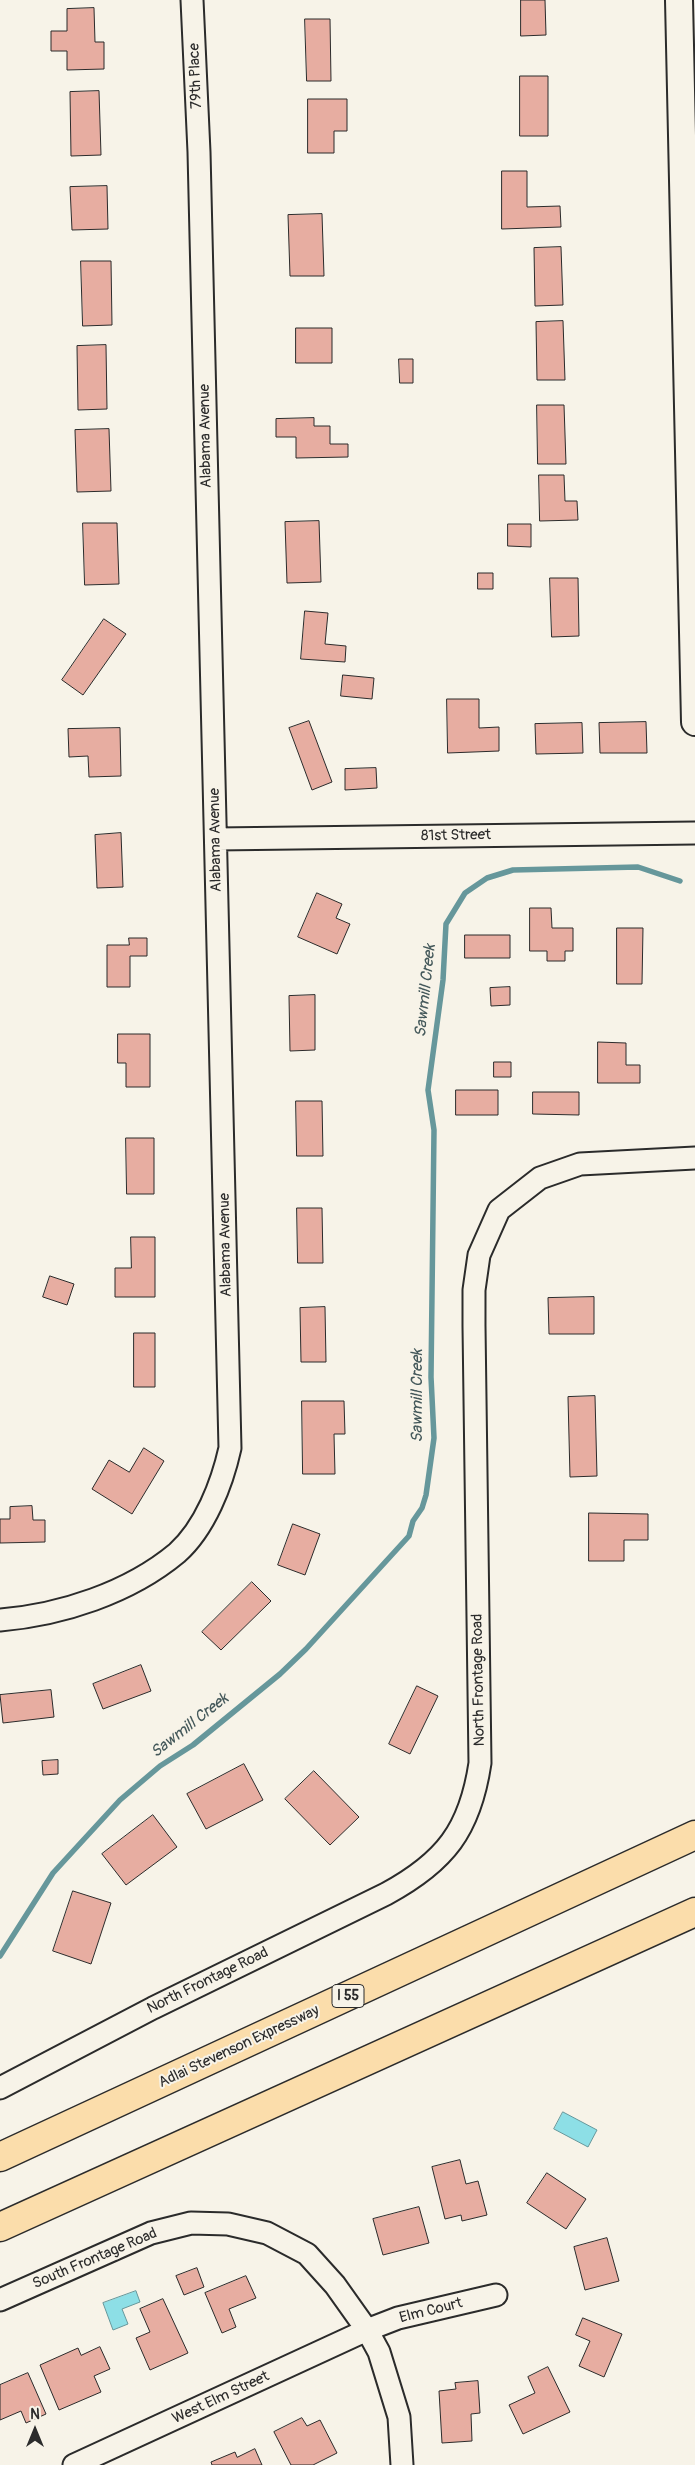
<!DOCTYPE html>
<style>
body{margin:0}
#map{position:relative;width:695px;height:2465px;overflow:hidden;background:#f7f3e8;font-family:Pangolin,sans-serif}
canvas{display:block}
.north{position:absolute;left:10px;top:2405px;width:50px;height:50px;-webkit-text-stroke:4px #f7f3e8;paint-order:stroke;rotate:0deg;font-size:14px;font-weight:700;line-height:20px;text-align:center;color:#2b2b2b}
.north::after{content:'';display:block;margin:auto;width:18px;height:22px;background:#2b2b2b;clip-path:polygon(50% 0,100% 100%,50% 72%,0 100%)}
</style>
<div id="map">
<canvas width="695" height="2465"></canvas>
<div class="north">N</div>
</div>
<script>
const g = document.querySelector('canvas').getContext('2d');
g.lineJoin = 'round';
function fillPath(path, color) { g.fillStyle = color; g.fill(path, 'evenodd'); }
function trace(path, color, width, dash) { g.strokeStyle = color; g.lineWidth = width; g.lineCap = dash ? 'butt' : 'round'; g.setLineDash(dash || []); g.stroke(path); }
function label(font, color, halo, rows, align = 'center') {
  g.font = font + ' Pangolin,sans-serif'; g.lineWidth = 4; g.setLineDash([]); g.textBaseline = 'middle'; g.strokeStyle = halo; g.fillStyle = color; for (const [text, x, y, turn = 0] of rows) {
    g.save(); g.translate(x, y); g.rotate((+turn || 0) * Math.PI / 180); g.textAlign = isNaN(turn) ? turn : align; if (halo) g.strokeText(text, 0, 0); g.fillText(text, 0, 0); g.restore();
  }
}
const water = new Path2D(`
 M563 2112 597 2130 588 2147 554 2129Z
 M136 2291 140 2302 122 2309 128 2324 113 2330 103 2303Z`);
const stream = new Path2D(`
 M0 1956 53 1873 120 1800 160 1766 193 1745 280 1674 306 1649 409 1536 413 1521 422 1508 426 1495 434 1438 431 1377 434 1130 428 1090 443 980 446 924 465 893 487 878 513 870 638 867 680 881`);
const building = new Path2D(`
 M521 0H545L546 35 521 36Z
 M94 8 95 42H104V69L67 70V51H51V31H67V9Z
 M305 19H330L331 81H307Z
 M520 76H548V136H520Z
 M99 91 101 155 71 156 70 92Z
 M308 99H347V131H334V153H308Z
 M502 171H527V207L560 206 561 227 502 229Z
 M107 186 108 229 72 230 70 187Z
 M322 214 324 276H290L288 215Z
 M561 247 563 305 535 306 534 248Z
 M81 261H111L112 325 83 326Z
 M563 321 565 380H537L536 322Z
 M296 328H332V363H296Z
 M106 345 107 409 78 410 77 346Z
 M399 359H413V383H400Z
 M537 405H564L566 464H538Z
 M314 418V426H330V444H348V457L296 458V437H276V419Z
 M109 429 111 491 77 492 75 430Z
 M539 475H564L565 501H577L578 520 540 521Z
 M319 521 321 582 287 583 285 522Z
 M83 523H117L119 584 85 585Z
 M508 524H531V547L508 546Z
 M478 573H493V589H478Z
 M550 578H578L579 636 552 637Z
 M305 611 328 613 325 644 346 646 345 662 301 659Z
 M104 619 126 634 83 695 62 680Z
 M343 675 374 678 372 699 341 696Z
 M447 699H479V728L499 727V751L448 753Z
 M309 721 332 782 312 790 289 728Z
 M646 722 647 753H600L599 723Z
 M582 723 583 753 536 754 535 724Z
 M120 728 121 776 89 777 88 756 69 757 68 729Z
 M376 768 377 788 345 790V769Z
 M121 833 123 887 97 888 95 835Z
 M317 893 342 904 336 918 350 924 337 954 298 937Z
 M530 908H551L552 928H573V951H565V961H547V951H530Z
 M617 928H643L642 984H617Z
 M465 935H510V958H465Z
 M129 938H147V956H130V987H107V945H129Z
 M510 987V1005L491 1006 490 988Z
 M315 995V1050L290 1051 289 996Z
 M118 1034H150V1087H126V1063H118Z
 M598 1042 626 1043V1065H640V1083H598Z
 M494 1062H511V1077H494Z
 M456 1090H498V1115H456Z
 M533 1092H579V1115L533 1114Z
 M296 1101H322L323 1156H297Z
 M126 1138H154V1194H127Z
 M297 1208H322L323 1263H298Z
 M131 1237H155V1297H115V1268H131Z
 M50 1276 74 1284 67 1305 43 1297Z
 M594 1297V1334H549L548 1298Z
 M325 1307 326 1362H301L300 1308Z
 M134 1333H155V1387H134Z
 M595 1396 597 1476 570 1477 568 1397Z
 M302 1401H344L345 1434H334L335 1474H303Z
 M144 1448 164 1461 132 1514 92 1489 109 1460 129 1472Z
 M32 1506 33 1520H45V1542L0 1543V1519H10V1507Z
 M589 1513 648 1514V1540H624V1561H589Z
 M293 1524 320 1534 305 1575 278 1565Z
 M252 1582 271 1601 221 1650 202 1632Z
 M141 1665 151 1691 103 1709 93 1684Z
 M417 1686 438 1696 410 1754 389 1744Z
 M51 1690 54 1717 3 1723 0 1695Z
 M58 1760V1774L43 1775 42 1761Z
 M244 1764 263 1800 206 1829 187 1794Z
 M314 1771 359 1817 330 1845 285 1799Z
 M153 1815 177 1847 126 1885 102 1854Z
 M73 1891 111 1903 91 1964 53 1951Z
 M460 2160 466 2184 478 2181 487 2215 462 2221 461 2215 445 2219 432 2167Z
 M547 2173 586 2199 566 2229 527 2203Z
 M419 2207 429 2243 383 2255 373 2219Z
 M607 2238 619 2281 585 2290 574 2247Z
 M197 2268 204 2287 184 2295 176 2276Z
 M246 2276 256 2298 229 2309 236 2327 222 2333 205 2293Z
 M163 2299 188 2353 150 2370 136 2338 150 2332 140 2309Z
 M583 2318 622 2334 604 2377 579 2366 590 2341 576 2335Z
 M100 2347 110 2369 94 2376 101 2392 59 2410 40 2365 78 2348 81 2355Z
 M548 2367 570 2412 523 2434 509 2405 535 2393 528 2377Z
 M28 2373 46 2414 26 2423 21 2411 0 2420V2385Z
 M478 2381 480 2413 471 2414 472 2441 442 2443 439 2391 456 2389 455 2383Z
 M302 2418 307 2426 320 2420 337 2453 313 2465H291L274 2432Z
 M255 2449 262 2465H212L211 2462 235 2452 237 2457Z`);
const minor = new Path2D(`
 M216 839 695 833
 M0 1620C61 1615 129 1593 177 1553 205 1528 222 1484 230 1448L199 152 192 0
 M0 2088 153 2008 386 1894C445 1862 470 1830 480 1763L474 1326V1290L479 1255 499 1210 540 1178 580 1164 695 1158
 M0 2300 151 2233 191 2223 228 2224 267 2233 307 2254 335 2285 367 2330 379 2352 399 2417 402 2465
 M74 2465 367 2330 398 2318 496 2295`);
const tertiary = new Path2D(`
 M679 0 695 722`);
const motorway = new Path2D(`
 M0 2157 695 1835
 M0 2227 695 1912`);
const shields = [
 [348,1996,32]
];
const shieldNames = [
 ["I 55",348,1996]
];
const streetNames = [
 ["79th Place",196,76,-92],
 ["Alabama Avenue",206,436,-91],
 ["81st Street",456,836,-1],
 ["Alabama Avenue",216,840,-91],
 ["Alabama Avenue",226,1245,-91],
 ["North Frontage Road",479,1680,-91],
 ["North Frontage Road",208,1981,-26],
 ["Adlai Stevenson Expressway",239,2047,-25],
 ["South Frontage Road",95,2259,-23],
 ["Elm Court",431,2311,-14],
 ["West Elm Street",221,2398,-25]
];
const waterNames = [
 ["Sawmill Creek",426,991,-84],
 ["Sawmill Creek",418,1396,-90],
 ["Sawmill Creek",190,1726,-38]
];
fillPath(water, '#8ddfe6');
trace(water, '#66979b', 1);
trace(stream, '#66979b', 5.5);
fillPath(building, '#e7ada1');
trace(building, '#2b2b2b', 1);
trace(minor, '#2b2b2b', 25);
trace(tertiary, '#2b2b2b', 30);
trace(motorway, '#2b2b2b', 31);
trace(minor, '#f7f3e8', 21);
trace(tertiary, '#f7f3e8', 26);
trace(motorway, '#fbddab', 28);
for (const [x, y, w] of shields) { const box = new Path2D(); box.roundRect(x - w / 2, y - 11.5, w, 23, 4); g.fillStyle = '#f7f3e8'; g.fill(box); trace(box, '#2b2b2b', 1); }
label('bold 14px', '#2b2b2b', null, shieldNames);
label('15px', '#2b2b2b', '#f7f3e8', streetNames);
label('italic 16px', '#44585a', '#f7f3e8', waterNames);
</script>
